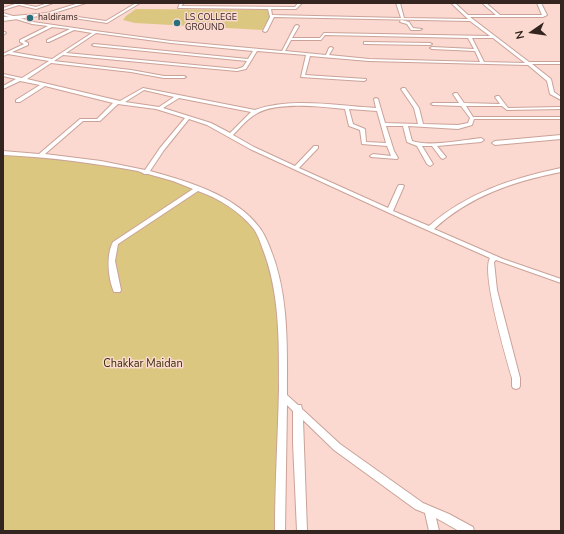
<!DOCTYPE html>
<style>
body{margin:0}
#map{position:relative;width:564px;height:534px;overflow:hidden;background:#fbd9d0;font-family:"Nunito Sans",sans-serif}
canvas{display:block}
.frame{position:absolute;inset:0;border:4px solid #352521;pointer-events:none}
.north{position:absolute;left:512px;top:12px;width:40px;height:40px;-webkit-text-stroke:3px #fbd9d0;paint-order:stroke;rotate:257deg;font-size:11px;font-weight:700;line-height:16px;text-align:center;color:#352521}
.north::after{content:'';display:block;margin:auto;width:14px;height:18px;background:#352521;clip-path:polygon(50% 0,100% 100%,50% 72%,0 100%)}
</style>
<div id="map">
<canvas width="564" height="534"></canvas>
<div class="frame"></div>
<div class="north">N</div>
</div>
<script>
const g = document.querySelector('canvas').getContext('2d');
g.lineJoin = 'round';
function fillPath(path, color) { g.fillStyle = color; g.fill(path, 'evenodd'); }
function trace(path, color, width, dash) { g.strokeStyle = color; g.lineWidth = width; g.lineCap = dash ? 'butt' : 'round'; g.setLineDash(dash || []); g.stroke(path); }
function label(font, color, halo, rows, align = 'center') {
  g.font = font + ' "Nunito Sans",sans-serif'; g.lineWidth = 3; g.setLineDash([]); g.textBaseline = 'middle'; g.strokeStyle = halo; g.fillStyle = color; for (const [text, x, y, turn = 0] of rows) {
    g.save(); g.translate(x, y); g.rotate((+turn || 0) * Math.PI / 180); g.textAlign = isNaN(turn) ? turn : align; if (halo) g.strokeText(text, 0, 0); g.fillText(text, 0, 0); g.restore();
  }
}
const green = new Path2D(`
 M136 9 270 10 269 19 262 30 135 23 123 20 126 16Z
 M3 153 73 157 121 166 160 176 226 200 256 228 268 251 283 333 280 531H3Z`);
const minor = new Path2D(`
 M18 3H24L22 4 36 7 48 3H53L36 9 19 5 3 10V8Z
 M136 3H140L107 23 47 14 49 13 106 21Z
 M180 3H184L181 6 295 7 298 3H302L296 9H271L272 15 401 18 396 3H400L404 18 468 19 451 3H455L468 15H496L482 3H486L500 15H542L537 3H541L547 15 543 17H470L529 62H561V64H532L551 79 554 92 561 97V100L550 94 547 81 528 65 369 61 310 56 305 75 366 79V80L364 81 301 77 306 55 257 51 246 69 237 71 63 55 54 61 131 70 164 76H184L186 77 184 78H164L131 72 51 63 27 79 120 101 143 88 255 110C293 97 337 106 376 108L374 99 376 98 378 99 385 123 418 124 414 108 401 89 403 88H405L419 108 423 124 458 125 468 123 470 118 461 106 433 105 431 104 433 103H459L453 94 455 93H457L464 103 500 104 495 97 497 96H499L508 108 561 107V109L507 110 502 106H466L473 117H561V119H474L472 125 458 129 408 126 412 141C429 147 463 140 481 138L484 140 481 142 437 146 446 157 443 159 441 158 432 146H422L433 164 430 166 427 164 417 146 407 142 403 126H386L394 151 398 158 397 159 371 157 370 156 373 154 391 156 387 146 362 144 360 130 349 126 345 109C322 107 276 101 256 114 247 119 240 128 233 135L254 147 295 166 314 146H318V148L299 168 388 208 398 186 399 185H403L404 186 393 211 429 226C466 193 513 178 561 168V172C515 181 469 196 434 229L503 259 561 279V283L496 260 494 262 497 290 520 378V386L519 388 516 389 513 388 512 386V378C506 357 481 273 490 258L409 222 250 149 207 125 189 119 164 150 150 171C187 181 235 195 259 227 264 233 267 241 270 248 289 294 287 346 287 395L298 405H301L302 409 340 444 423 503 449 514 473 527 474 531H459L436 518 439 531H429L425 513 415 509 334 450 303 420 307 531H297L293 443V411L287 405 285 531H275C275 483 278 436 279 388 279 340 280 292 262 247 260 241 257 233 253 228 239 211 218 198 198 191L118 244 115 261 121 290 120 292H114C108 278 106 255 113 242L193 189 173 181 148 174H144L143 173 138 171C93 163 49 157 3 155V151L39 154 80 119H97L113 103 45 86 20 102H16V100L40 85 20 81 3 89V86L16 79 3 76V74L22 78 49 61 8 54 3 56V54L24 44 20 42V40L48 26 32 24 3 15V13L33 22 95 31 171 41 282 51 295 26 297 25 299 26 292 38H320L324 33 490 36 470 21 274 17 267 31 265 32 263 31 270 17 268 9 178 8ZM52 27 70 29 47 40V42H49L74 30 92 33 52 59 12 52 28 45V43L24 41ZM96 33 171 43 253 51 248 59 94 44 92 45 94 46 247 61 243 67 237 69 66 53ZM325 35 468 38 474 49 432 47 430 48 432 49 475 51 480 62 369 59 329 55 333 48 331 47 329 48 326 55 285 51 291 40H321ZM472 38H493L525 63 484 62ZM144 90 174 97 159 107 125 102ZM179 98 251 112 230 133 211 123 163 108ZM118 104 156 109 185 118 160 148 145 170 101 161 45 154 83 121H100ZM349 109 377 111 386 143 366 142 365 129 353 124Z
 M401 20 409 22 413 28 422 29 420 30H411L407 24 400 22Z
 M3 32H5L6 33 3 35Z
 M365 42 430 43 432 44 430 45 364 44V42Z
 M561 135V139L495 145 492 143 495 141Z`);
const secondary = new Path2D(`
 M79 3H86L47 15 3 21V17L47 13Z`);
const markers = [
 [30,18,4,"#2a6f7e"],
 [177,23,4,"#2a6f7e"]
];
const farPoinames = [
 ["haldirams",38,18],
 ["LS COLLEGE",185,18],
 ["GROUND",185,28]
];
const parkNames = [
 ["Chakkar Maidan",143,364]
];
fillPath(green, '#dbc780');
trace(minor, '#caa298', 2);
trace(secondary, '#caa298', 2);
fillPath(minor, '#fff');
fillPath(secondary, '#fff');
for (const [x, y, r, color] of markers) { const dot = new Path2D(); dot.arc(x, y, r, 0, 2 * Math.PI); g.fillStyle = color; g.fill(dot); trace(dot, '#fbd9d0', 1.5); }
label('9px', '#352521', '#fbd9d0', farPoinames, 'left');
label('11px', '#372d03', '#fbd9d0', parkNames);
</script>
